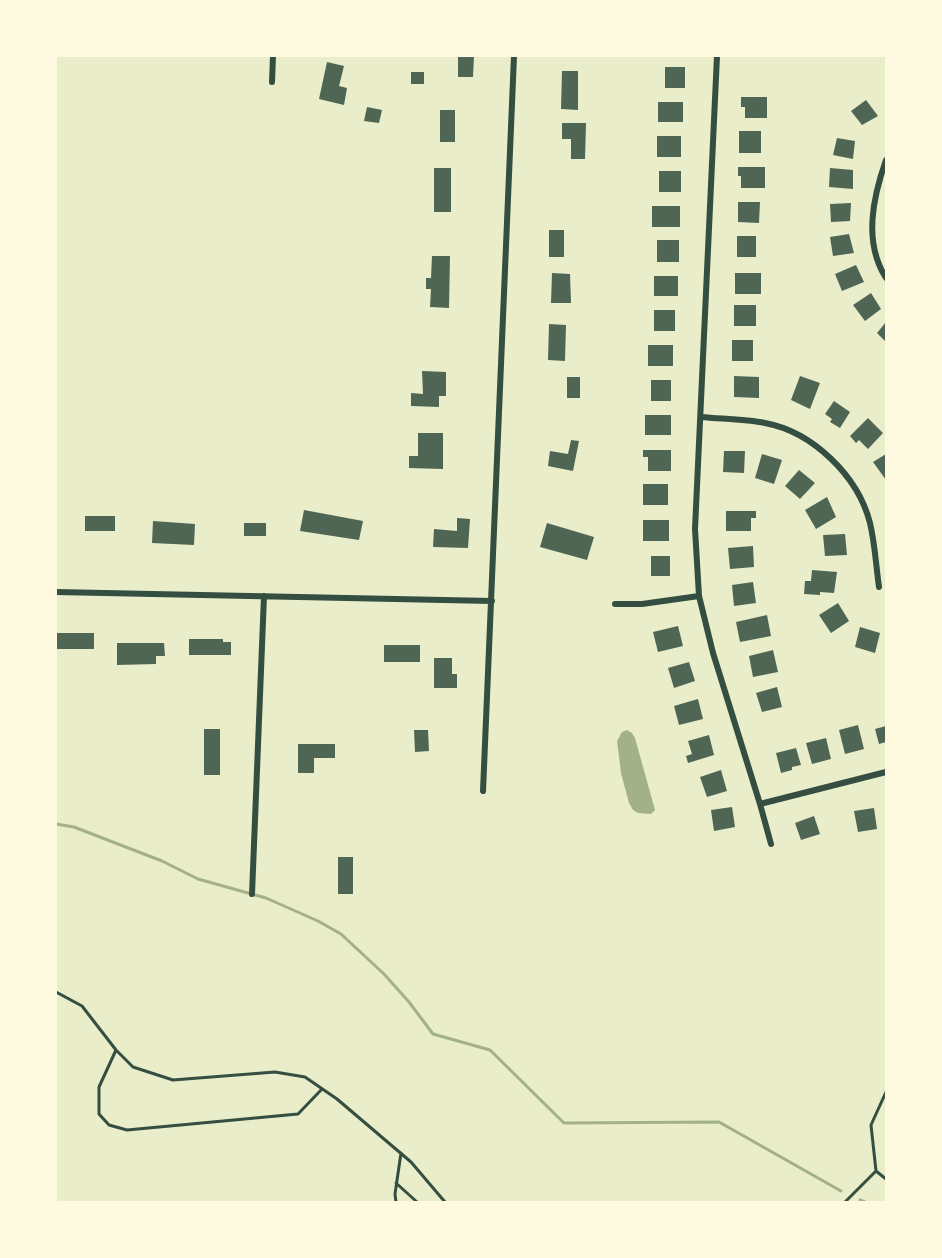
<!DOCTYPE html>
<style>
body{margin:0}
#map{position:relative;width:942px;height:1258px;overflow:hidden;background:#e9edc9;font-family:Mulish,sans-serif}
canvas{display:block}
.frame{position:absolute;inset:0;border:57px solid #fefae0;pointer-events:none}
</style>
<div id="map">
<canvas width="942" height="1258"></canvas>
<div class="frame"></div>
</div>
<script>
const g = document.querySelector('canvas').getContext('2d');
g.lineJoin = 'round';
function fillPath(path, color) { g.fillStyle = color; g.fill(path, 'evenodd'); }
function trace(path, color, width, dash) { g.strokeStyle = color; g.lineWidth = width; g.lineCap = dash ? 'butt' : 'round'; g.setLineDash(dash || []); g.stroke(path); }
const water = new Path2D(`
 M627 730 632 733 635 738 655 810 651 814 638 813 633 810 629 803 621 773 617 741 622 732Z`);
const stream = new Path2D(`
 M56 824 74 827 162 861 198 879 266 898 318 921 341 934 384 974 409 1002 433 1034 490 1050 564 1123 719 1122 841 1191
 M860 1200 865 1202`);
const building = new Path2D(`
 M458 56H474L473 77H458Z
 M327 62 344 66 339 86 347 88 344 105 319 99Z
 M665 67H685V88H665Z
 M562 71H578V110L561 109Z
 M411 72H424V84H411Z
 M741 97H767V118H745V107H741Z
 M866 100 878 116 862 125 851 111Z
 M658 102H683V122H658Z
 M367 107 382 110 379 123 364 121Z
 M440 110H455V142H440Z
 M562 123H586L585 159H571V139H562Z
 M739 131H761V153H739Z
 M657 136H681V157H657Z
 M837 138 855 141 853 159 833 155Z
 M738 167H765V188H741V176H738Z
 M434 168H451V212H434Z
 M830 168 853 170V189L829 187Z
 M659 171H681V192H659Z
 M738 202H760L759 223 738 222Z
 M851 203 850 221 831 222 830 204Z
 M652 206H680V227H652Z
 M549 230H564V257H549Z
 M849 234 854 253 833 256 830 237Z
 M737 236H756V257H737Z
 M657 240H679V262H657Z
 M432 256H450L449 308 430 307 431 289H426V278H431Z
 M856 265 864 282 842 291 835 274Z
 M552 273 570 274 571 303H551Z
 M735 273H761V294H735Z
 M654 276H678V296H654Z
 M871 293 881 309 865 321 853 305Z
 M734 305H756V326H734Z
 M654 310H675V331H654Z
 M886 322V342L877 333Z
 M549 324 566 325 565 361 548 360Z
 M732 340H753V361H732Z
 M648 345H673V366H648Z
 M422 371 446 372V396H439V407L411 406V393L423 394Z
 M734 376 759 377V398L734 397Z
 M800 376 820 383 810 409 791 400Z
 M567 377H580V398H567Z
 M651 380H671V401H651Z
 M834 401 850 412 840 428 830 422 832 419 825 414Z
 M645 415H671V435H645Z
 M868 418 883 433 868 449 859 440 856 443 850 436Z
 M418 433H443V469L409 468V456H418Z
 M571 440 579 441 573 471 548 466 550 451 568 454Z
 M643 450H671V471H648V457H643Z
 M724 451H745L744 473 723 472Z
 M762 454 782 460 774 484 755 478Z
 M886 454V480L873 462Z
 M799 470 815 483 800 499 785 486Z
 M643 484H668V505H643Z
 M827 497 836 517 816 529 805 510Z
 M304 510 363 521 359 540 300 531Z
 M726 511H756V518H751V531H726Z
 M85 516H115V531H85Z
 M457 518 470 519 468 548 433 547 434 529 457 531Z
 M643 520H669V541H643Z
 M153 521 195 524 194 545 152 543Z
 M244 523H266V536H244Z
 M547 523 594 537 587 560 540 547Z
 M845 534 847 555 825 556 823 535Z
 M753 546 754 567 730 569 728 548Z
 M651 556H670V576H651Z
 M812 570 837 572 834 593 820 592V595L804 594 805 581H811Z
 M753 582 756 603 734 606 732 585Z
 M838 603 849 621 831 633 819 615Z
 M767 615 771 636 740 642 736 622Z
 M678 626 683 646 658 652 653 632Z
 M860 627 880 633 875 653 855 647Z
 M57 633H94V649H57Z
 M189 639H223V642H231V655H189Z
 M117 643H164L165 656H156V664L117 665Z
 M384 645H420V662H384Z
 M773 650 778 672 753 677 749 656Z
 M434 658H452V674H457V688H434Z
 M689 662 695 681 674 688 668 668Z
 M777 687 782 707 762 712 756 693Z
 M698 699 703 719 679 725 674 706Z
 M858 725 864 749 845 754 839 730Z
 M886 726V742L879 744 875 729Z
 M204 729H220V775H204Z
 M414 730H428L429 751 415 752Z
 M709 735 714 755 688 763 686 756 692 754 688 741Z
 M826 738 831 759 812 764 806 743Z
 M298 744H335V758H314V773H298Z
 M796 748 801 765 792 767V770L781 773 776 753Z
 M721 770 727 791 707 797 700 777Z
 M732 807 735 827 714 831 711 810Z
 M874 808 877 829 858 832 854 811Z
 M814 816 820 834 801 840 795 823Z
 M338 857H353V894H338Z`);
const service = new Path2D(`
 M56 992 82 1006 116 1050 133 1067 173 1080 275 1072 305 1077 337 1099 411 1162 445 1202
 M116 1050 99 1087V1114L109 1125 127 1130 298 1114 322 1089
 M876 1171 886 1179
 M396 1183 417 1202
 M396 1202 395 1194 401 1153
 M845 1202 876 1171 871 1125 886 1092`);
const minor = new Path2D(`
 M717 56 695 529 699 596 713 653 760 804 771 844
 M272 82 273 56
 M886 160C873 197 863 242 886 278
 M701 417C722 419 745 419 765 423 813 432 858 476 870 523 875 544 876 566 879 587
 M56 592 492 601
 M615 604H642L699 596
 M483 791 514 56
 M760 804 886 772
 M252 894 264 596`);
fillPath(water, '#a3b18a');
trace(stream, '#a3b18a', 3);
fillPath(building, '#4f6655');
trace(service, '#344e41', 3);
trace(minor, '#344e41', 6);
</script>
